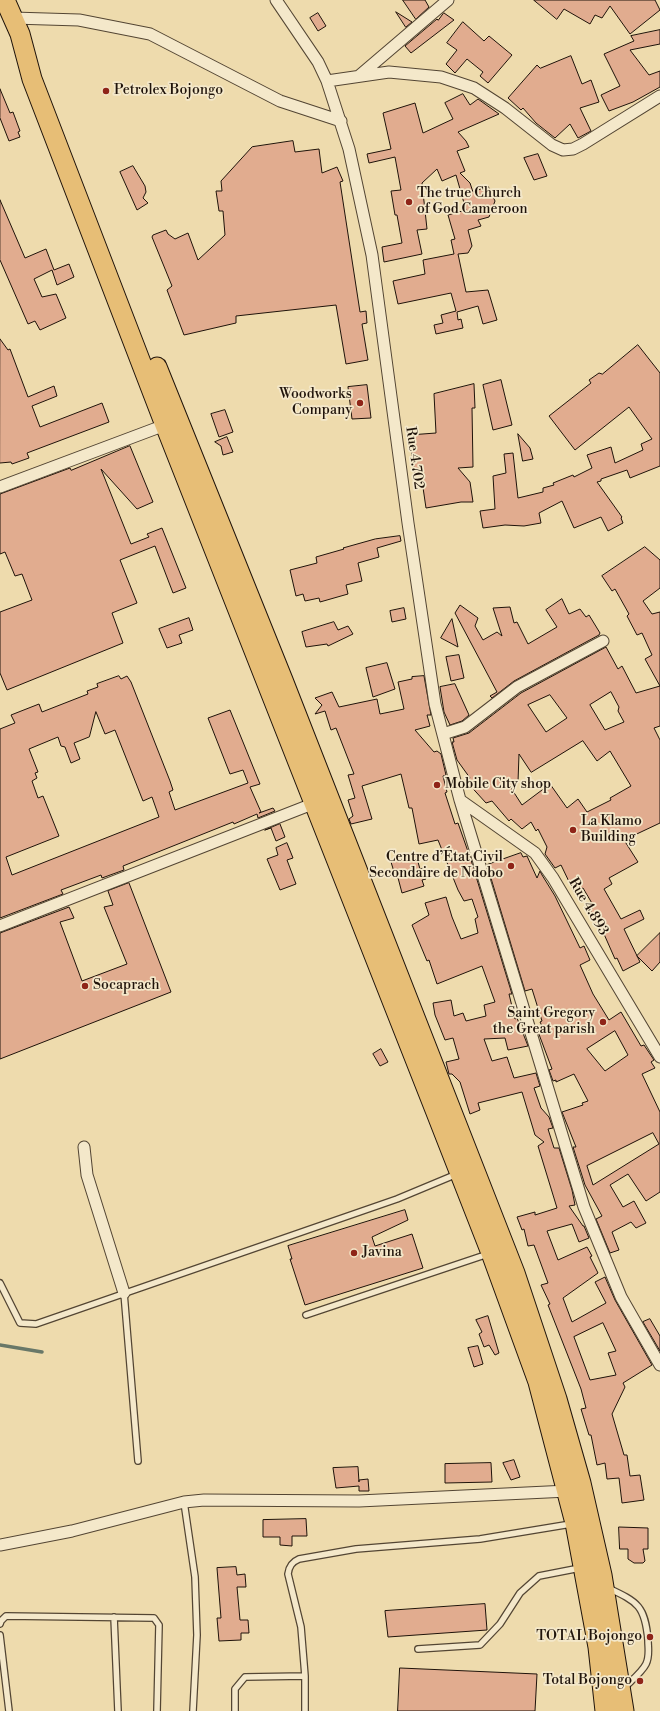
<!DOCTYPE html>
<meta charset="utf-8">
<style>
body{margin:0}
canvas{display:block;background:#eedbad}
</style>
<canvas width="660" height="1711"></canvas>
<script>
const g = document.querySelector('canvas').getContext('2d');
g.lineJoin = 'round';
function trace(path, color, width, dash) { g.strokeStyle = color; g.lineWidth = width; g.lineCap = dash ? 'butt' : 'round'; g.setLineDash(dash || []); g.stroke(path); }
function fillPath(path, color) { g.fillStyle = color; g.fill(path, 'evenodd'); }
function label(font, color, halo, rows, align = 'center') {
  g.font = font + ' "Libre Bodoni",serif'; g.lineWidth = 3.5; g.setLineDash([]); g.textBaseline = 'middle'; g.strokeStyle = halo; g.fillStyle = color; for (const [text, x, y, turn = 0] of rows) {
    g.save(); g.translate(x, y); g.rotate((+turn || 0) * Math.PI / 180); g.textAlign = isNaN(turn) ? turn : align; if (halo) g.strokeText(text, 0, 0); g.fillText(text, 0, 0); g.restore();
  }
}
const stream = new Path2D(`
 M0 1345 42 1352`);
const building = new Path2D(`
 M403 0H425L429 7 416 19Z
 M534 0H655L660 10 630 34 610 6 602 18 595 15 590 24 564 9 557 19Z
 M396 12 412 22 406 27Z
 M318 13 326 26 318 31 310 18Z
 M444 13 454 20 411 53 405 46 437 19 438 20Z
 M463 22 484 41 489 36 512 55 488 83 480 76 483 72 467 59 455 73 446 64 457 50 447 43Z
 M660 30V44L630 50 649 75 660 71V87L633 102 609 111 601 95 620 86 604 54 634 41 631 36Z
 M571 56 582 84 591 80 599 102 580 108 591 131 578 138 570 124 555 138 536 123 523 108 521 110 508 98 537 65 540 68Z
 M0 89 10 113 13 112 20 131 18 132 20 137 9 141 0 118Z
 M463 94 470 105 478 99 499 114 458 132 466 141 469 147 457 151 465 171 460 173 470 183 473 192 488 186 495 201 489 217 478 220 481 226 468 230 472 246 468 253 458 254 466 292 488 290 497 320 483 324 478 306 457 312 458 320 461 319 463 328 436 334 434 325 443 323 441 315 456 311 451 293 398 304 393 281 425 274 423 260 454 254 451 240 455 239 448 215 466 210 456 175 442 181 437 169 422 183 427 229 417 230 422 254 384 262 382 247 402 243 397 215H395L391 191 401 190 395 157 369 163 367 154 391 149 383 113 415 103 423 133 453 119 445 103Z
 M293 141 295 152 319 149 322 173 337 167 343 181 340 182 360 312 366 311 367 323 362 324 368 360 346 364 336 305 236 316V323L184 335 167 290 172 286 152 237 153 235 166 230 168 234 175 239 188 233 198 260 225 235 223 211H219L216 191H222L221 181 252 147Z
 M538 154 547 176 534 180 524 158Z
 M133 166 145 186 146 192 143 198 148 203 137 210 120 172Z
 M0 200 25 258 46 249 54 270 69 264 74 277 57 285 52 270 34 279 42 297 56 294 66 318 40 330 35 321 28 324 0 260Z
 M0 339 8 350 10 349 28 397 54 386 57 396 32 406 40 427 102 403 109 422 27 453 29 458 12 464 11 462 0 463Z
 M638 345 660 373V466L630 478 627 470 601 479V481L597 482 622 517 621 518 623 523 608 531 601 517 574 528 562 501 539 513 541 523 524 526 505 525 483 528 480 511 495 509 493 476 506 473 504 454 513 453 518 498 543 492V488L554 485 553 483 573 475 574 477 592 468 587 455 611 447 615 463 643 450 641 444 652 439 629 407 575 450 549 416 591 383 589 380 599 373 602 374Z
 M501 380 512 425 493 430 483 385Z
 M474 384 475 408H472L473 467 458 468 470 482 473 502H461L426 508 421 474 415 475 409 435 436 433 434 394Z
 M367 385 371 418 352 419 348 387Z
 M225 410 233 432 219 437 211 414Z
 M518 434 530 448 533 459 523 461Z
 M227 437 233 452 223 455 221 446 215 442Z
 M130 446 153 502 137 509 101 469 131 544 149 537 147 534 162 528 186 588 173 593 155 546 120 560 137 603 112 613 123 643 7 690 0 673V612L32 600 22 574 15 576 5 552 0 554V494L70 468 71 470Z
 M400 536 401 541 377 548 379 557 358 563 362 581 346 585 348 594 320 602 319 598 305 601 303 594 296 596 290 570 317 563 316 557 344 549 343 548 375 539Z
 M645 547 660 560V588L643 601 652 614 660 612V726L654 728 660 740V823L624 840 638 862 609 878 612 884 604 889 621 919 640 910 644 919 624 929 640 962 623 971 617 958 615 959 600 925 596 926 590 914 593 905 583 888 574 892 561 865 555 868 545 854 547 847 538 829 536 831 531 822 522 829 511 819 509 821 492 801 486 803 466 781 470 778 457 760 452 742H454L453 738 469 733 521 693 606 647 618 669 622 666 636 693 660 686 645 659 652 655 642 633 637 635 627 616 629 614 615 589 612 591 602 576ZM611 692 619 707 618 711 624 722 605 730 590 705ZM550 695 567 718 546 732 528 705ZM583 741 597 761 610 751 631 786 610 798 611 800 587 812 578 799 567 808 550 784 522 805 511 788 518 782 519 754 531 772Z
 M562 599 569 614 580 609 586 617 589 615 600 633 599 635 514 681 492 698 490 696 497 692 455 613 460 605 478 618 475 626 483 640 497 632 502 636 493 608 510 607 514 623 517 622 528 644 557 627 546 610Z
 M404 608 406 619 392 622 390 611Z
 M189 618 193 630 179 635 182 643 167 648 159 629Z
 M452 619 458 647 441 638Z
 M334 622 338 630 348 626 353 634 328 646 327 644 306 647 302 632Z
 M459 655 464 678 451 681 446 657Z
 M387 663 395 689 373 697 366 668Z
 M119 676 121 679 127 676 131 682 170 781 173 790 169 792 175 810 248 783 243 770 230 774 208 718 230 710 260 784 250 787 261 812 259 813 273 808 275 811 258 818 257 814 234 824 233 822 123 866 124 870 102 878 101 875 61 890 63 894 0 918V729L15 723 11 715 39 704 42 712 88 694 87 691 98 687 97 684ZM96 712 105 734 115 730 143 801 152 797 159 817 12 875 6 857 59 836 43 796 38 798 32 781 37 778 35 773 38 772 29 749 58 737 61 746 65 747 71 763 80 759 74 743 89 737Z
 M424 676 431 715H427L430 726 415 730 434 752 437 751 441 754 446 775 443 776 447 792 445 793 455 824 458 823 471 860 512 994H509L515 1019 517 1018 528 1046 508 1050 505 1038 484 1039 492 1061 507 1057 514 1078 536 1073 540 1086 534 1088 541 1108 549 1117 553 1128 548 1129 554 1148H559L572 1190 575 1205 569 1206 583 1226H584L589 1238 579 1242 572 1224 547 1231 558 1260 587 1247 592 1256 590 1257 598 1273 563 1298 572 1322 606 1303 595 1282 605 1277 615 1300 652 1365 623 1383 625 1387 612 1414 624 1455H627L630 1476 640 1475 644 1500 622 1503 619 1478 607 1479 605 1463 597 1465 591 1435H589L581 1409 586 1408 581 1389 548 1305 550 1304 541 1285 548 1283 534 1245 528 1246 524 1229 522 1230 517 1217 535 1212V1215L557 1208 538 1146 544 1142 535 1135 522 1092 478 1103 480 1110 470 1114 460 1082 452 1074H449L446 1062 459 1059 453 1038 445 1040 435 1015 433 1003 451 1000 454 1016 463 1013 466 1021 486 1016 484 1005 495 1002 482 966 437 984 429 960 427 961 412 925 429 915 425 903 446 897 452 917 461 939 478 933 475 919 478 917 472 899 464 901 458 890 438 840 419 844 412 808H409L401 774 362 786 372 819 351 824 349 819 353 816 348 800 355 798 348 775 354 774 336 728 331 730 325 711 315 714 322 705 315 698 332 692 339 707 377 699 380 714 404 709 398 682 412 679V677ZM603 1323 616 1351 608 1353 616 1375 590 1380 574 1337Z
 M455 684 469 715 462 721 450 725 444 712 440 687Z
 M280 824 285 837 276 841 271 828 265 830Z
 M287 843 293 858 287 860 296 884 280 890 267 859 278 855 276 848Z
 M521 853 523 857 527 856 537 878 540 871 542 875 555 896 580 948 584 946 590 960 580 965 593 994 609 1020 621 1012 641 1046 644 1045 654 1060 651 1062 655 1068 642 1074 660 1112V1192L646 1201 628 1174 610 1185 623 1207 634 1201 646 1223 636 1228 631 1222 612 1232 619 1250 610 1253 596 1219 602 1216 585 1185 573 1147H576L562 1112 583 1105 582 1103 588 1101 574 1074 556 1082V1080L553 1081 549 1070 552 1069 537 1029 543 1028 540 1022 542 1021 532 989 525 991 487 865ZM615 1031 628 1055 605 1071 587 1049ZM653 1133 659 1144 593 1185 587 1166Z
 M416 855 420 869 423 868 426 879 422 880 424 886 402 893 397 874 395 875 391 862Z
 M129 883 171 992 0 1059V933L69 907 74 918 60 922 82 981 127 964 104 907 113 905 108 891Z
 M660 933V962L652 971 637 956Z
 M381 1049 388 1062 380 1066 373 1054Z
 M405 1210 408 1220 372 1237 375 1246 412 1234 423 1268 305 1305 290 1259H292L288 1246Z
 M488 1316 499 1353 495 1355 489 1345 484 1347 479 1334 482 1332 476 1320Z
 M650 1319 660 1336V1351L643 1322Z
 M478 1346 483 1364 474 1367 468 1348Z
 M514 1460 520 1477 511 1480 503 1463Z
 M491 1463 492 1482 445 1483V1464Z
 M358 1467 359 1482V1480L368 1479 369 1491H359V1486L336 1488 333 1468Z
 M306 1519 307 1536H292V1546L280 1545V1537H263V1520Z
 M619 1527 648 1528V1549H643L645 1561 643 1563H634L628 1559V1549H620Z
 M236 1567 237 1575 245 1574 246 1587H237L240 1620H248L249 1633H241V1640L219 1641 217 1618H221L217 1568Z
 M485 1604 487 1630 388 1637 385 1611Z
 M400 1668 537 1674 535 1711H398Z`);
const lane = new Path2D(`
 M0 1283 20 1323 36 1324 397 1199 457 1174
 M124 1293 138 1461
 M306 1315 488 1254
 M184 1502 195 1577 197 1635 193 1711
 M608 1588C638 1602 645 1606 648 1640 648 1648 650 1656 646 1664 642 1672 632 1680 625 1687
 M114 1617 118 1711
 M0 1624 1 1621 6 1616 154 1618 159 1625 157 1711
 M0 1635 9 1711
 M418 1649 480 1645 500 1624 520 1593 539 1576 580 1568
 M235 1711V1689L245 1677 305 1676
 M305 1711V1676L301 1627 288 1574C289 1566 292 1562 299 1559L356 1549 480 1539 571 1524`);
const street = new Path2D(`
 M276 0 318 62 327 81 349 149 372 255 408 523 435 704 460 800 584 1207 621 1297 660 1365
 M13 18 79 20 150 34 280 101 341 121
 M359 76 448 0
 M327 81 389 72 441 77 474 88 505 108 552 145 563 150 573 149 583 144 660 96
 M0 487 165 425
 M443 734 465 727 517 687 603 641
 M460 800 535 853 553 878 660 1057
 M0 926 315 803
 M84 1147 87 1175 124 1293
 M0 1545 72 1531 184 1502 204 1500 359 1501 568 1491`);
const highway = new Path2D(`
 M5 0 20 34 32 79 165 425 435 1110 491 1253 538 1382 575 1523 598 1647 605 1711
 M157 367 283 680 515 1273 557 1399 581 1483 602 1575 624 1711`);
const markers = [
 [106,91,4,"#8f2418"],
 [409,202,4,"#8f2418"],
 [360,403,4,"#8f2418"],
 [437,785,4,"#8f2418"],
 [573,830,4,"#8f2418"],
 [511,866,4,"#8f2418"],
 [85,986,4,"#8f2418"],
 [603,1022,4,"#8f2418"],
 [354,1253,4,"#8f2418"],
 [650,1637,4,"#8f2418"],
 [640,1681,4,"#8f2418"]
];
const poiNames = [
 ["Petrolex Bojongo",114,91],
 ["The true Church",417,194],
 ["of God Cameroon",417,210],
 ["Woodworks",352,395,"right"],
 ["Company",352,411,"right"],
 ["Mobile City shop",445,785],
 ["La Klamo",581,822],
 ["Building",581,838],
 ["Centre d’État Civil",503,858,"right"],
 ["Secondaire de Ndobo",503,874,"right"],
 ["Socaprach",93,986],
 ["Saint Gregory",595,1014,"right"],
 ["the Great parish",595,1030,"right"],
 ["Javina",362,1253],
 ["TOTAL Bojongo",642,1637,"right"],
 ["Total Bojongo",632,1681,"right"]
];
const streetNames = [
 ["Rue 4.702",414,458,82],
 ["Rue 4.893",588,907,59]
];
trace(stream, '#697868', 3.5);
fillPath(building, '#e1ac8f');
trace(building, '#1f130a', 1);
trace(lane, '#534533', 8);
trace(street, '#534533', 13);
trace(highway, '#1f130a', 21);
trace(lane, '#f4e8ca', 5.5);
trace(street, '#f4e8ca', 11);
trace(highway, '#e7be76', 19);
for (const [x, y, r, color] of markers) { const dot = new Path2D(); dot.arc(x, y, r, 0, 2 * Math.PI); g.fillStyle = color; g.fill(dot); trace(dot, '#f4e8ca', 1.5); }
label('14px', '#1f130a', '#f4e8ca', poiNames, 'left');
label('14px', '#1f130a', '#f4e8ca', streetNames);
</script>
